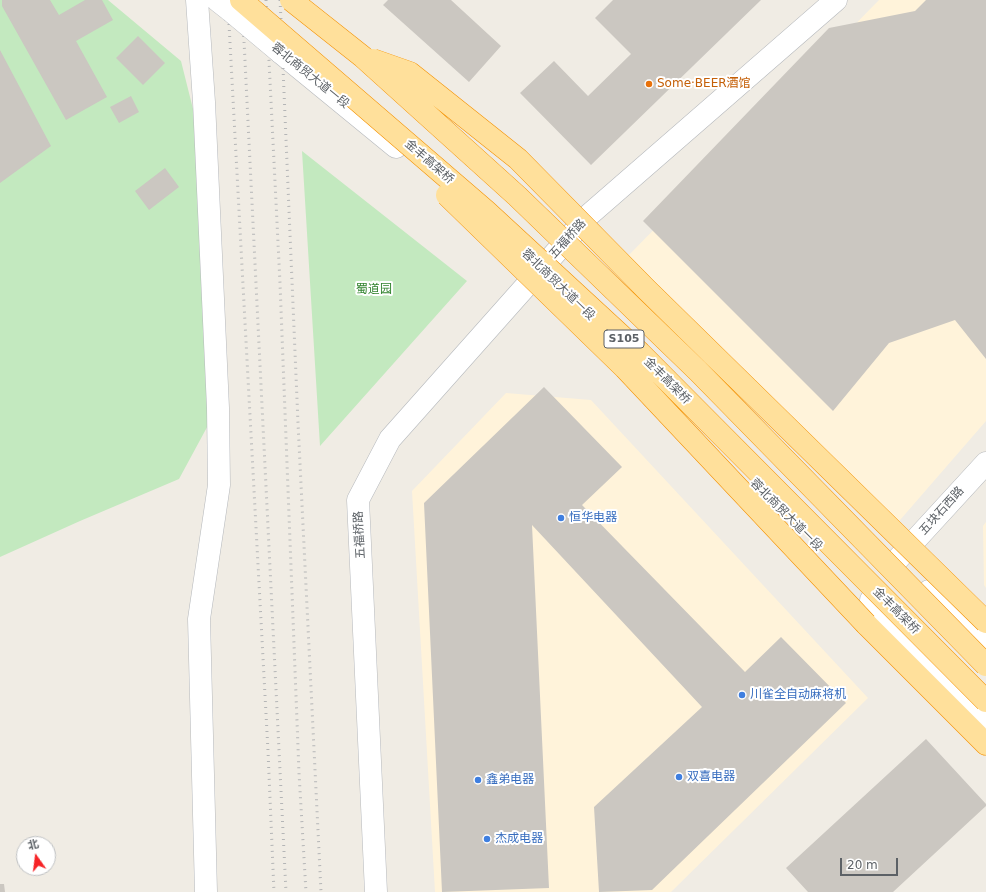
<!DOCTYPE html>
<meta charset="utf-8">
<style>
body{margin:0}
#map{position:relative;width:986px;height:892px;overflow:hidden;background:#f0ece4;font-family:"DejaVu Sans","Noto Sans SC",sans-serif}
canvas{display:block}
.north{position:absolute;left:16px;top:836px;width:40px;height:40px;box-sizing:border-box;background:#fff;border:1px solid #bec0c2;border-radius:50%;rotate:346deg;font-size:11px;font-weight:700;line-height:16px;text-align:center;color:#5c6166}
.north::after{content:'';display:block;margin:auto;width:14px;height:18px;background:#f62427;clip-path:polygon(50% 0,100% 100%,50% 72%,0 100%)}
.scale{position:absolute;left:840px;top:858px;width:58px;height:18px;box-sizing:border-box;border:2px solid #5c6166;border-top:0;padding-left:5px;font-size:12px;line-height:14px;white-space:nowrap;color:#5c6166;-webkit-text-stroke:3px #fff;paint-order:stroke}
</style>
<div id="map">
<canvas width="986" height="892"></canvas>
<div class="north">北</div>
<div class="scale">20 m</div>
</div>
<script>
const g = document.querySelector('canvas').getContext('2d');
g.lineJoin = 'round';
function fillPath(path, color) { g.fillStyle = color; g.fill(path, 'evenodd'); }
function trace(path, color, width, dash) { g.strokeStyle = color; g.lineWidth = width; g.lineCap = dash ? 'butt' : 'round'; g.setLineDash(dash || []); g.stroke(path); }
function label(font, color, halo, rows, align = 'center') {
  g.font = font + ' "DejaVu Sans","Noto Sans SC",sans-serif'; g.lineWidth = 4; g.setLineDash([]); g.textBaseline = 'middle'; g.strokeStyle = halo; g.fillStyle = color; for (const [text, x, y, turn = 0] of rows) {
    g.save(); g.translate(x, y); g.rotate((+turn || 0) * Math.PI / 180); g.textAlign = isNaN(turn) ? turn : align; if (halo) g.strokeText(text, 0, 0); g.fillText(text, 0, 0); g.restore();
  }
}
const commercial = new Path2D(`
 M879 0H986V421L887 535 626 258Z
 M506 393 591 400 868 698 671 892H435L412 491Z
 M986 522V588L984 585 983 526Z`);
const green = new Path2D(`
 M0 0H108L181 61 195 117 212 418 179 479 80 521 0 557Z
 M302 151 467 281 320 446Z`);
const building = new Path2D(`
 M2 0H50L59 15 85 0H102L113 20 76 41 107 97 66 120 2 6Z
 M388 0H451L501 46 469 82 383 5Z
 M613 0H761L591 165 520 93 554 61 588 96 631 54 595 18Z
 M926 0H986V359L955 320 889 343 833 411 643 221 829 28 915 11Z
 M138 36 165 63 143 85 116 58Z
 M0 50 51 146 0 183Z
 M131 96 139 112 119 123 110 107Z
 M165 168 179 187 149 210 135 191Z
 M544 387 622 467 582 505 745 672 781 637 846 703 652 890 599 892 594 807 702 707 532 525 549 888 442 892 424 503Z
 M926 739 986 804V806L893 892H808L786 868Z
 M0 884H4L5 892H0Z`);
const minor = new Path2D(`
 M197 0 204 102 218 408 219 485 199 619 206 892
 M217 0 231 11
 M280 52 396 147
 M897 560 986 463
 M376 892 358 500 390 439 590 214 836 0`);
const secondary = new Path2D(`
 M929 591 986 649
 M871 600 986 723`);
const trunk = new Path2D(`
 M866 624 986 744`);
const rail = new Path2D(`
 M242 0 286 892
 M266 0 280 283 299 773 306 892
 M280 0 282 40
 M229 24 268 751 274 892
 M283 68 298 423 321 892`);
const minorBridge = new Path2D(`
 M231 11 280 52`);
const trunkBridge = new Path2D(`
 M241 0 486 211 640 353 986 701
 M291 0 363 57 517 196 698 371 986 665
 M373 60 410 73 518 159 646 289 986 622
 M447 195 625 368 866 624`);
const markers = [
 [649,84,4,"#e8710a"],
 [561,518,4,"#3f7fe0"],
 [742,695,4,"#3f7fe0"],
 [679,777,4,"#3f7fe0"],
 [478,780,4,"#3f7fe0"],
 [487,839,4,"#3f7fe0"]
];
const shields = [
 [624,339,40]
];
const shieldNames = [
 ["S105",624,339]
];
const streetNames = [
 ["蓉北商贸大道一段",310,76,39],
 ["金丰高架桥",429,162,41],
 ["五福桥路",568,239,-48],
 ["蓉北商贸大道一段",558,285,44],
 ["金丰高架桥",667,381,45],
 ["五块石西路",942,511,-48],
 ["蓉北商贸大道一段",786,515,45],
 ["五福桥路",360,535,-93],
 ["金丰高架桥",896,611,45]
];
const foodNames = [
 ["Some·BEER酒馆",657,84]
];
const parkNames = [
 ["蜀道园",374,290]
];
const shopNames = [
 ["恒华电器",569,518],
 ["川雀全自动麻将机",750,695],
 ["双喜电器",687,777],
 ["鑫弟电器",486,780],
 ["杰成电器",495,839]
];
fillPath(commercial, '#fff3da');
fillPath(green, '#c3e9bf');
fillPath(building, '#cbc7c1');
trace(minor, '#b5b8bc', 23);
trace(secondary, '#b6babf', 23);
trace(trunk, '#f49100', 23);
trace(minor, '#fff', 22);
trace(secondary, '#fff', 22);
trace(trunk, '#ffe09b', 22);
trace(rail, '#b4b5b6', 3, [1, 5]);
trace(minorBridge, '#b5b8bc', 23, []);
trace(trunkBridge, '#f49100', 23, []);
trace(minorBridge, '#fff', 22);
trace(trunkBridge, '#ffe09b', 22);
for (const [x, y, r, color] of markers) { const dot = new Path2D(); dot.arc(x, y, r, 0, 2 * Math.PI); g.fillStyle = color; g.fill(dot); trace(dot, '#fff', 1.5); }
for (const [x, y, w] of shields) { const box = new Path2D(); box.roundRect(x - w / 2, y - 9, w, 18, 3); g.fillStyle = '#fff'; g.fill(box); trace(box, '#5c6166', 1); }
label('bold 11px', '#5c6166', null, shieldNames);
label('12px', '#5c6166', '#fff', streetNames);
label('12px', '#c56008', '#fff', foodNames, 'left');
label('12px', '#31832e', '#fff', parkNames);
label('12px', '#366cbe', '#fff', shopNames, 'left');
</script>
